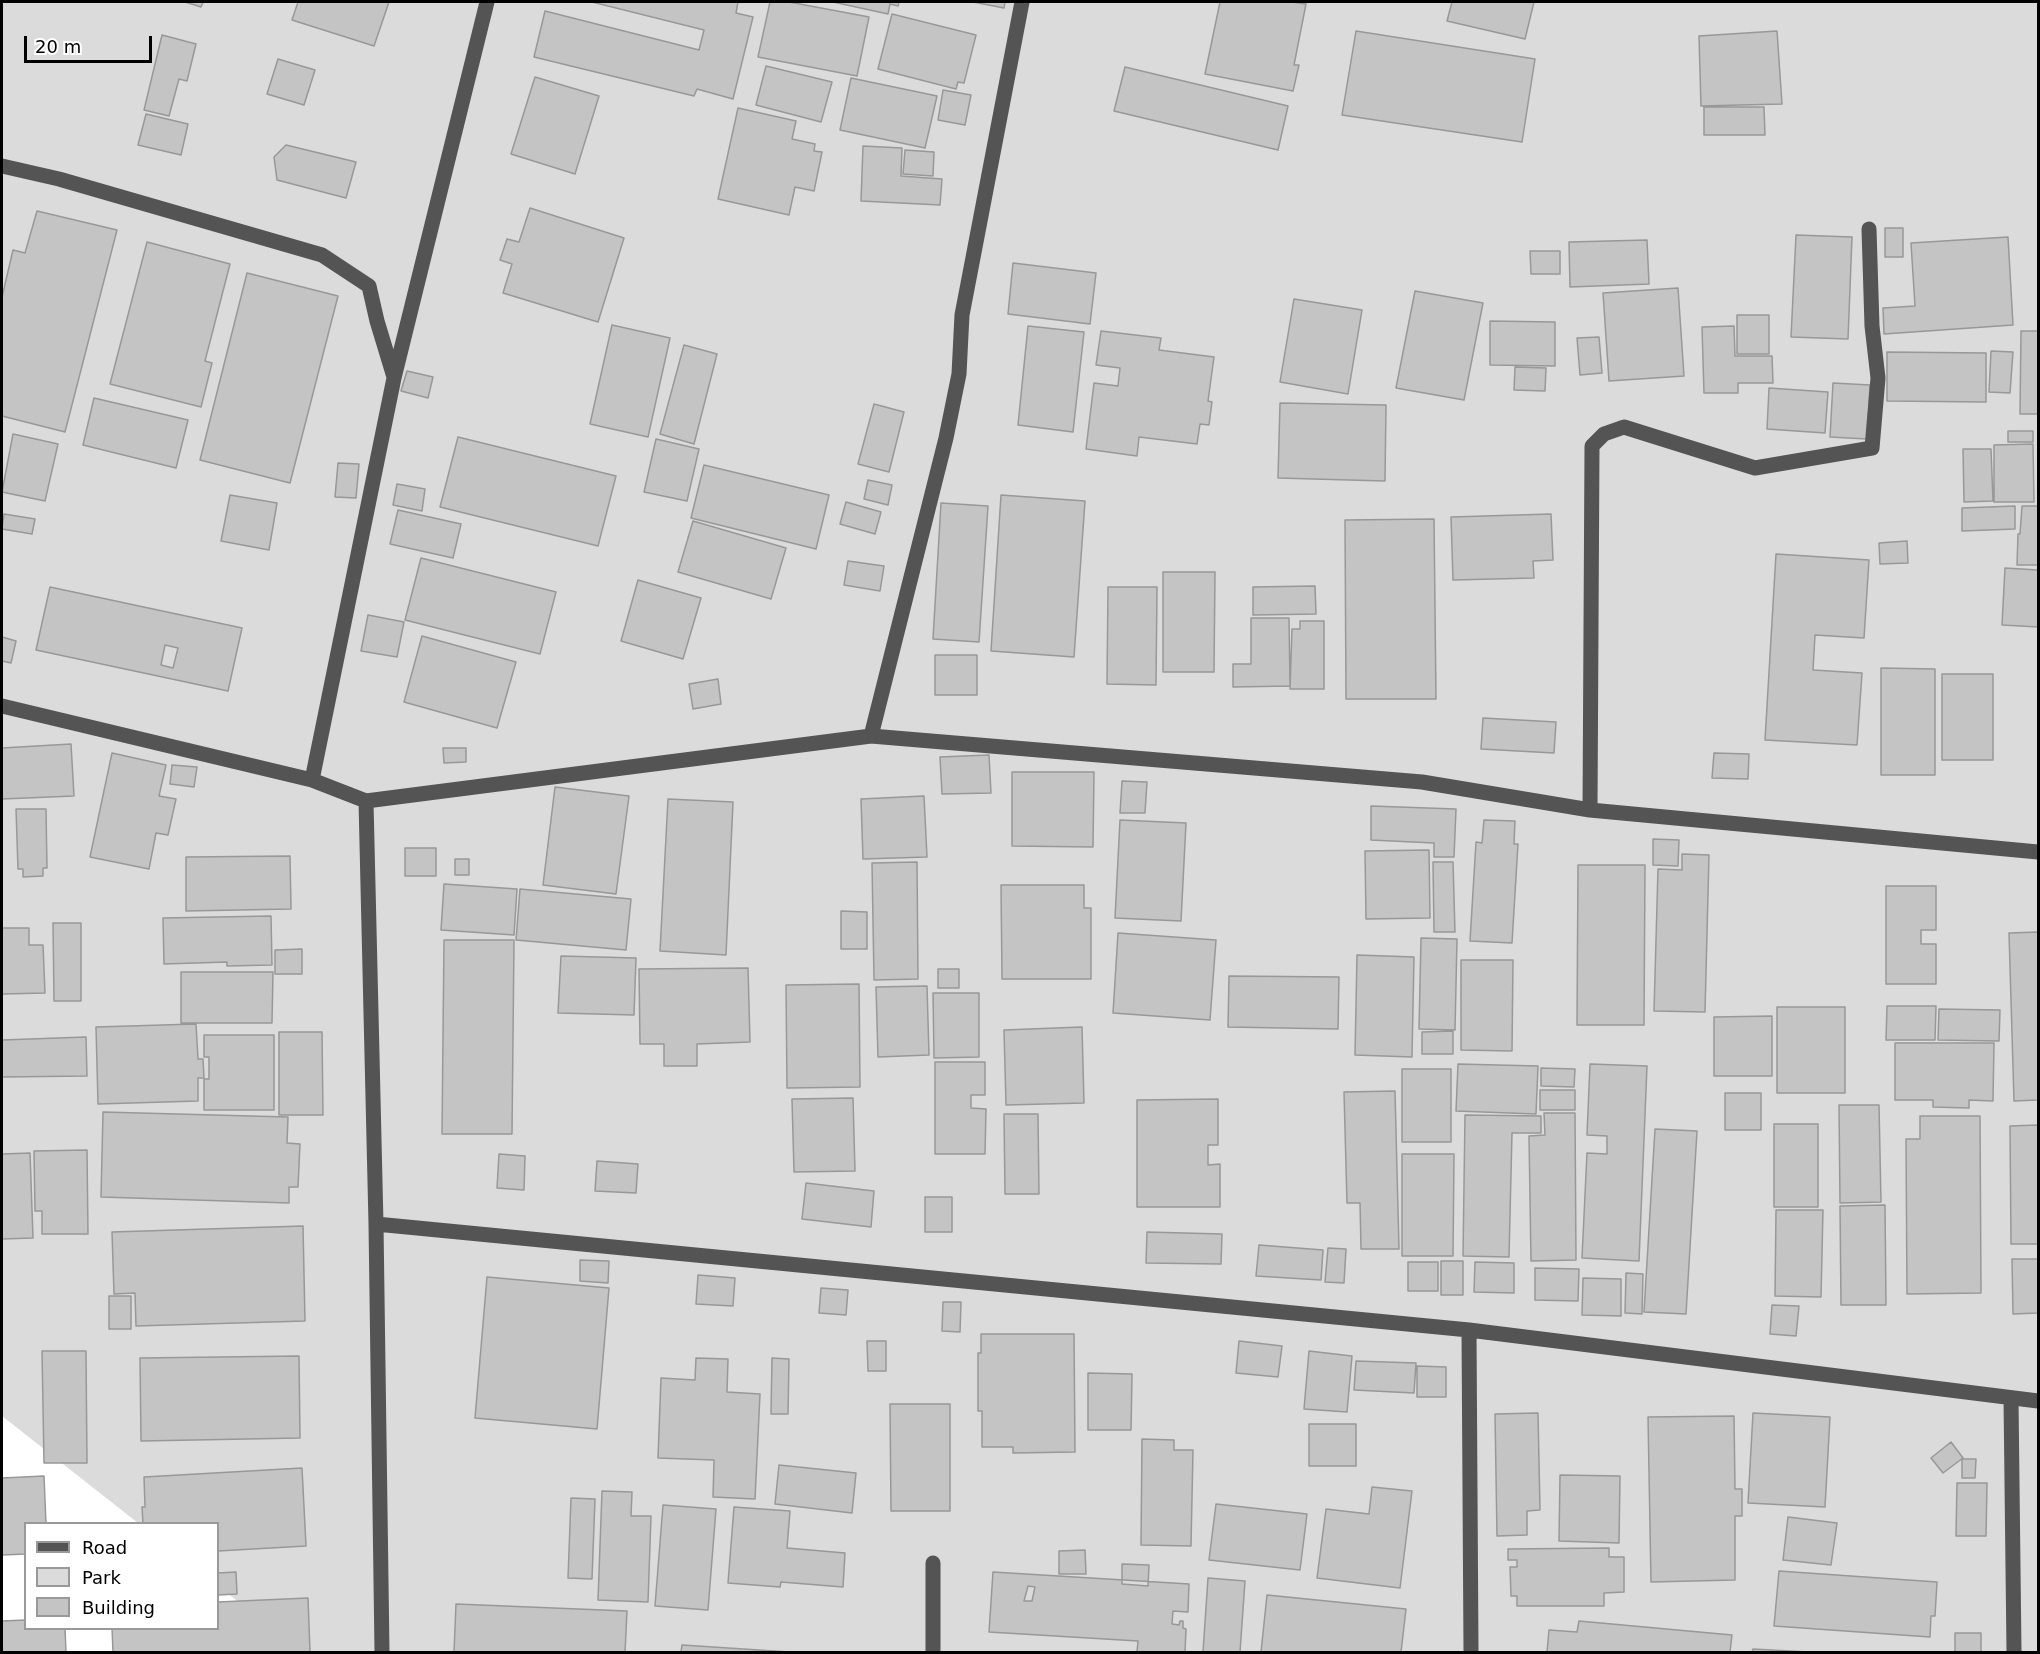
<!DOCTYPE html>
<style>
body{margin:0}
#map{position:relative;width:2040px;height:1654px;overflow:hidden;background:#fff;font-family:"DejaVu Sans",sans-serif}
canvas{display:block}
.frame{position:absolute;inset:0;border:3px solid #000;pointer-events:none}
.legend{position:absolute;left:24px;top:1522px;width:195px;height:108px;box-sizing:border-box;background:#fff;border:2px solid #999;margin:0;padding:8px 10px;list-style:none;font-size:18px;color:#000}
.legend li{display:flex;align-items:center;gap:12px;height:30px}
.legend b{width:30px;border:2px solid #999}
.scale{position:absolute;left:24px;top:36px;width:128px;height:27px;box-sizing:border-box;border:3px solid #000;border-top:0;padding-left:8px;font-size:18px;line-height:21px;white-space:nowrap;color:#000;-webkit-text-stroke:4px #fff;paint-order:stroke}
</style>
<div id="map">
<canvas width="2040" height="1654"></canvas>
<div class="frame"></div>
<ul class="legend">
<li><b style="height:8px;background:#545454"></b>Road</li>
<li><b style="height:16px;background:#dbdbdb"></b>Park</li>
<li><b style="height:16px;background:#c4c4c4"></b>Building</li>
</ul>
<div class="scale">20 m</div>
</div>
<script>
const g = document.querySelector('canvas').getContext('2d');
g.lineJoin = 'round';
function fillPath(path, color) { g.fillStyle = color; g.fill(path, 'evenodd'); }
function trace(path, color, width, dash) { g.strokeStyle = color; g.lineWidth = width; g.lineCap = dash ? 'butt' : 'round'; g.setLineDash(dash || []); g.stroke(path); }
const green = new Path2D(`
 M2 2H2038V1652H303L218 1586V1524L138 1523 2 1416Z`);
const building = new Path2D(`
 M185 2H203L201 7Z
 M298 2H389L374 46 292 20Z
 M592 2H738L736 13 753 17 733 99 697 89 694 96 534 57 545 11 699 50 704 30Z
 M770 2H789L869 17 857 76 758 57Z
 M833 2H899L898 6 890 4 888 14Z
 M973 2H1005L1004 8Z
 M1220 2H1292L1306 4 1294 65H1299L1293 91 1205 74Z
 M1452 2H1534L1525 39 1447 21Z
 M892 14 976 35 964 83 958 82 956 89 878 69Z
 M1356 31 1535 59 1522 142 1342 115Z
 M1777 31 1782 104 1701 106 1699 36Z
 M162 35 196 44 187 81 179 79 169 116 144 110Z
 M278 59 315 70 304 105 267 94Z
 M766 66 832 82 821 122 756 105Z
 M1125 67 1288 106 1278 150 1114 111Z
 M535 77 599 96 575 174 511 154Z
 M851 78 937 96 925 148 840 130Z
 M943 90 971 95 965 125 938 120Z
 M1704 107H1764L1765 135H1704Z
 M738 108 796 121 792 139 815 144 814 151 822 152 814 191 795 187 789 215 718 199Z
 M146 114 188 124 181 155 138 145Z
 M286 145 356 162 346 198 277 180 274 157Z
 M863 146 902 148 901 176 942 179 940 205 861 201Z
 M905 150 934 152 933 176 903 174Z
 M530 208 624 238 598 322 503 293 512 264 500 260 507 239 519 242Z
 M37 211 117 230 65 432 2 416V297L13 250 25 253Z
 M1885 228H1903V257H1885Z
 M1796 235 1852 237 1848 339 1791 337Z
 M2008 237 2013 325 1884 334 1883 308 1915 306 1911 243Z
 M1647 240 1649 284 1570 287 1569 242Z
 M147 242 230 264 205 361 212 363 201 407 110 384Z
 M1530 251H1560V274H1531Z
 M1013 263 1096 273 1090 324 1008 314Z
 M247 273 338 296 290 483 200 460Z
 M1678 288 1684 376 1609 381 1603 293Z
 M1415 291 1483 303 1464 400 1396 388Z
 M1294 299 1362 310 1348 394 1280 382Z
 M1737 315H1769V354H1737Z
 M1490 321 1555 322V366L1490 365Z
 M612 325 670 338 648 437 590 424Z
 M1028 326 1084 332 1073 432 1018 425Z
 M1734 326 1735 356H1772L1773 383H1738V393H1704L1702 327Z
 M1101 331 1161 338 1159 350 1214 357 1208 401 1212 402 1209 425 1200 424 1197 444 1139 437 1137 456 1086 449 1094 383 1118 386 1120 368 1096 365Z
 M2021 331H2038V414H2020Z
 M1599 337 1602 373 1580 375 1577 338Z
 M684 345 717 354 694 444 660 434Z
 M1991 351 2013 352 2010 393 1989 392Z
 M1887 352 1986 353V402L1887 401Z
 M1515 367 1546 368 1545 391 1514 390Z
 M407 371 433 377 428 398 401 391Z
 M1833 383 1870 385 1867 439 1830 437Z
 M1769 388 1828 392 1825 433 1767 429Z
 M94 398 188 420 176 468 83 445Z
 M1280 403 1386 405 1385 481 1278 478Z
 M874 404 904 412 889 472 858 464Z
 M2008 431H2033V442H2008Z
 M13 434 58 444 45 501 2 492Z
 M458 437 616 476 598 546 440 507Z
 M656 439 699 449 687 501 644 492Z
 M2033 444 2034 502H1994V445Z
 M1963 449H1991L1993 501 1964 502Z
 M338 463 359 464 356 498 335 497Z
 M704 465 829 495 816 549 691 518Z
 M868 480 892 485 888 505 864 499Z
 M397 484 425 489 422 511 393 505Z
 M230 495 277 503 269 550 221 541Z
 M1001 495 1085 501 1074 657 991 651Z
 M846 502 881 512 875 534 840 524Z
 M941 503 988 506 979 642 933 639Z
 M2015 506V529L1962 531V508Z
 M2022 506H2038V565H2017L2018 534H2020Z
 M398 510 461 524 453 558 390 544Z
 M4 514 35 519 32 534 2 529Z
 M1551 514 1553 560 1533 561 1534 578 1453 580 1451 517Z
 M1434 519 1436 699H1346L1345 520Z
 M693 521 786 548 771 599 678 572Z
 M1907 541 1908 563 1880 564 1879 543Z
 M1776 554 1869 560 1864 638 1815 635 1813 670 1862 673 1857 745 1765 740Z
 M421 558 556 592 540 654 405 620Z
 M848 561 884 566 880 591 844 585Z
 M2005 568 2038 570V627L2002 625Z
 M1163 572H1215L1214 672H1163Z
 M638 580 701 598 683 659 621 641Z
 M1315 586 1316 614 1253 615V587Z
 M50 587 242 628 228 691 36 650ZM165 645 178 648 173 668 161 665Z
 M1108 587H1157L1156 685 1107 684Z
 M368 615 404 622 397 657 361 651Z
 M1251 618H1289L1290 686 1233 687V664H1251Z
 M1300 621H1324V689H1290L1292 629H1300Z
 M422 636 516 662 497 728 404 702Z
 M2 637 16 641 11 663 2 661Z
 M935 655H977V695H935Z
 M1881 668 1935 669V775H1881Z
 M1942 674H1993V760H1942Z
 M718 679 721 704 693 709 689 684Z
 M1483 718 1556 722 1554 753 1481 749Z
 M71 744 74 796 2 799V748Z
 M443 748H466V762L444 763Z
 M112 753 166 765 159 796 176 799 168 835 156 833 149 869 90 857Z
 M1714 753 1749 754 1748 779 1712 778Z
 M989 755 991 793 942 794 940 757Z
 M172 765 197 767 194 787 170 784Z
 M1012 772H1094L1093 847 1012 846Z
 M1122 781 1147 782 1145 813H1120Z
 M555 787 629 796 616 894 543 885Z
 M924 796 927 857 863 859 861 799Z
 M668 799 733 802 726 955 660 951Z
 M1371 806 1456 809 1454 857H1434V843L1371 840Z
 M16 809H46L47 868H43V876L23 877V869H18Z
 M1120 820 1186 823 1181 921 1115 918Z
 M1484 820 1515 821 1514 844H1518L1512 943 1470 941 1476 842 1482 843Z
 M1653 839 1679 840 1678 866 1653 865Z
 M405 848H436V876H405Z
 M1429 850 1430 918 1366 919 1365 851Z
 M1682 854 1709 855 1705 1012 1654 1011 1658 869 1682 870Z
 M290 856 291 909 186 911V857Z
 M455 859H469V875H455Z
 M917 862 918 979 874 980 872 863Z
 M1433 862H1453L1455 932H1434Z
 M1578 865H1645L1644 1025H1577Z
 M444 884 517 889 514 935 441 930Z
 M1001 885H1084V908H1091V979H1002Z
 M1886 886H1936V930H1921V944H1936V984H1886Z
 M520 889 631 899 626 950 516 940Z
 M841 911 867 912V949H841Z
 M271 916 272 965 227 966V962L164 964 163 918Z
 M53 923H81V1001H54Z
 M2 928H29V945H43L45 993 2 994Z
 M2038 932V1100L2014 1101 2009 933Z
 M1118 933 1216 940 1210 1020 1113 1013Z
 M1421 938 1457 939 1455 1030 1419 1029Z
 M444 940H514L512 1134H442Z
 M302 949V974H275V950Z
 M1357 955 1414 957 1412 1057 1355 1055Z
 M561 956 636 958 634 1015 558 1013Z
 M1461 960H1513L1512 1051 1461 1050Z
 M748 968 750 1042 697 1044V1066H664V1044H640L639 969Z
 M938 969H959V988H938Z
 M181 972H273L272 1023H181Z
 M1229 976 1339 977 1338 1029 1228 1027Z
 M859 984 860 1087 787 1088 786 985Z
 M927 986 929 1055 878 1057 876 987Z
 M933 993H979V1057L934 1058Z
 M1887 1006H1936L1935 1040H1886Z
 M1777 1007H1845V1093H1777Z
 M1939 1009 2000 1010 1999 1041 1938 1040Z
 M1772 1016V1076H1714V1017Z
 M196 1024 198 1059H203L204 1078H198V1101L98 1104 96 1027Z
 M1082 1027 1084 1103 1006 1105 1004 1030Z
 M1453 1031V1054H1422V1032Z
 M279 1032H322L323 1115H279Z
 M204 1035H274V1110H204V1079H209V1057H204Z
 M86 1037 87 1076 2 1077V1040Z
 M1895 1043H1994L1993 1101 1969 1100V1108L1933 1107V1100H1895Z
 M935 1062H985V1095H971V1108L986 1109 985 1154H935Z
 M1458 1064 1538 1066 1536 1114 1456 1111Z
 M1590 1064 1647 1066 1639 1261 1582 1258 1587 1153 1607 1154V1136L1587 1135Z
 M1541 1068 1575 1069 1574 1087 1541 1086Z
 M1402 1069H1451V1142H1402Z
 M1540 1090H1575V1110H1540Z
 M1395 1091 1399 1249H1361L1360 1203H1347L1344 1092Z
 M1725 1093H1761V1130H1725Z
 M853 1098 855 1171 794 1172 792 1099Z
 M1218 1099V1145H1208V1165L1220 1164V1207H1137V1100Z
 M1839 1105H1879L1881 1202 1840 1203Z
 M103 1112 288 1117 287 1143 300 1144 298 1187H289V1203L101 1197Z
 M1544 1113H1575L1576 1260 1531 1261 1529 1136 1545 1135Z
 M1004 1114H1038L1039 1194H1005Z
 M1465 1115 1541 1116V1133H1512L1509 1257 1463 1256Z
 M1920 1116H1980L1981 1293 1907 1294 1906 1139H1920Z
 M1774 1124H1818V1207H1774Z
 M2038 1125V1244H2011L2010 1126Z
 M1655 1129 1697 1131 1686 1314 1644 1312Z
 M87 1150 88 1234H42V1211H35L34 1151Z
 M30 1153 33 1238 2 1239V1154Z
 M499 1154 525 1156 524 1190 497 1188Z
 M1402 1154H1454L1453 1256H1402Z
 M597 1161 638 1164 636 1193 595 1191Z
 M806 1183 874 1191 871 1227 802 1219Z
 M925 1197H952V1232H925Z
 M1885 1205 1886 1305H1841L1840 1206Z
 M1776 1210H1823L1821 1297 1775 1296Z
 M303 1226 305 1321 136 1326 135 1293 114 1294 112 1232Z
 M1147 1232 1222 1234 1221 1264 1146 1263Z
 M1259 1245 1323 1250 1321 1280 1256 1276Z
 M1328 1248 1346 1249 1344 1283 1325 1282Z
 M2012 1259H2038V1313L2013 1314Z
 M580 1260 609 1261 608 1283 580 1281Z
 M1441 1261H1463V1295H1441Z
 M1408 1262H1438V1291H1408Z
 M1475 1262 1514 1263V1293L1474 1292Z
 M1535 1268 1579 1269 1578 1301 1535 1300Z
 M1626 1273 1643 1274 1642 1314 1625 1313Z
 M698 1275 735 1278 733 1306 696 1304Z
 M487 1277 609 1288 597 1429 475 1418Z
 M1583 1278 1621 1279V1316L1582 1315Z
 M821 1288 848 1290 846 1315 819 1313Z
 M109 1296H131V1329H109Z
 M943 1302H961L960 1332 942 1331Z
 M1772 1305 1799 1306 1796 1336 1770 1334Z
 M981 1334H1074L1075 1452 1013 1453V1447H982V1411H978V1353H981Z
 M867 1341H886V1371H868Z
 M1239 1341 1282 1346 1278 1377 1236 1373Z
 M42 1351H86L87 1463H44Z
 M1309 1351 1352 1356 1347 1412 1304 1409Z
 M299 1356 300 1438 141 1441 140 1358Z
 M696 1358 728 1359 727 1392 760 1394 755 1499 713 1497 714 1460 658 1458 661 1378 695 1380Z
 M772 1358 789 1359 788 1414H771Z
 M1356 1361 1416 1363 1414 1393 1354 1390Z
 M1417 1366 1446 1367V1397H1417Z
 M1088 1373 1132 1374 1131 1430H1088Z
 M890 1404H950V1511H891Z
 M1538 1413 1540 1510 1527 1511V1535L1497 1536 1495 1414Z
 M1753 1413 1830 1417 1825 1507 1748 1503Z
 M1734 1416 1735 1489H1742V1516H1735V1580L1651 1582 1648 1417Z
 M1309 1424H1356V1466H1309Z
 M1142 1439 1174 1440V1450H1193L1191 1546 1141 1545Z
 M1951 1442 1963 1458 1943 1473 1931 1458Z
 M1962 1459H1976L1975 1478H1962Z
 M779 1465 856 1473 852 1513 775 1504Z
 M302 1468 306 1546 218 1551V1524H143L142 1507H145L144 1477Z
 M1560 1475 1620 1476 1619 1543 1559 1541Z
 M44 1476 46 1524H26V1554L2 1555V1478Z
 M1957 1483H1987L1986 1536H1956Z
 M1372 1487 1412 1491 1400 1588 1317 1578 1326 1509 1369 1514Z
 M602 1491 632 1492 631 1516H651L648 1602 598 1600Z
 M571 1498 595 1499 592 1579 568 1578Z
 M1216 1504 1307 1514 1300 1570 1209 1560Z
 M663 1505 716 1509 708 1610 655 1606Z
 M734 1507 790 1511 787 1548 845 1553 843 1587 781 1582 780 1587 728 1583Z
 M1788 1517 1837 1523 1831 1565 1783 1560Z
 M1609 1548V1557H1624V1592L1604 1593V1606H1517V1596H1511L1510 1567H1517V1560H1508V1549Z
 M1085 1550 1086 1574H1059V1551Z
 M1122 1564 1149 1565 1148 1586 1122 1584Z
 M1779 1571 1937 1582 1935 1616H1931L1930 1637 1774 1626Z
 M236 1572 237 1594 218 1595V1573Z
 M993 1572 1189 1584 1188 1612 1173 1611 1172 1624 1179 1625 1180 1621H1183V1628L1186 1629 1185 1652H1137L1138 1641 989 1632ZM1028 1586 1035 1587 1032 1601H1024Z
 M1208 1578 1245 1581 1240 1652H1203Z
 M1267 1595 1406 1609 1401 1652H1261Z
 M308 1598 310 1652H113L112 1628H218V1602Z
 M456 1604 627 1611 625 1652H454Z
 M26 1620V1628H65L66 1652H2V1621Z
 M1579 1621 1732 1635 1730 1652H1547L1549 1630 1577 1632Z
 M1955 1633H1981V1652H1955Z
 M682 1645 790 1652H681Z
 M1753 1649 1809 1652H1752Z`);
const minor = new Path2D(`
 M2 166 59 179 322 255 369 286 377 321 394 377
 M2 706 312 780 366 801 871 736 1422 782 1590 810 2038 852
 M871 736 946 438 959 374 962 315 1022 2
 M312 780 394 378 487 2
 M366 801 376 1224 382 1652
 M1590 810 1592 446 1604 434 1624 427 1755 468 1872 448 1878 378 1872 326 1869 229
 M376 1224 1469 1330 2038 1401
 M1469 1330 1471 1652
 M2011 1398 2014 1652
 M933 1652V1563`);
fillPath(green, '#dbdbdb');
fillPath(building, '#c4c4c4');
trace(building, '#989898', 1.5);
trace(minor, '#545454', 15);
</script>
